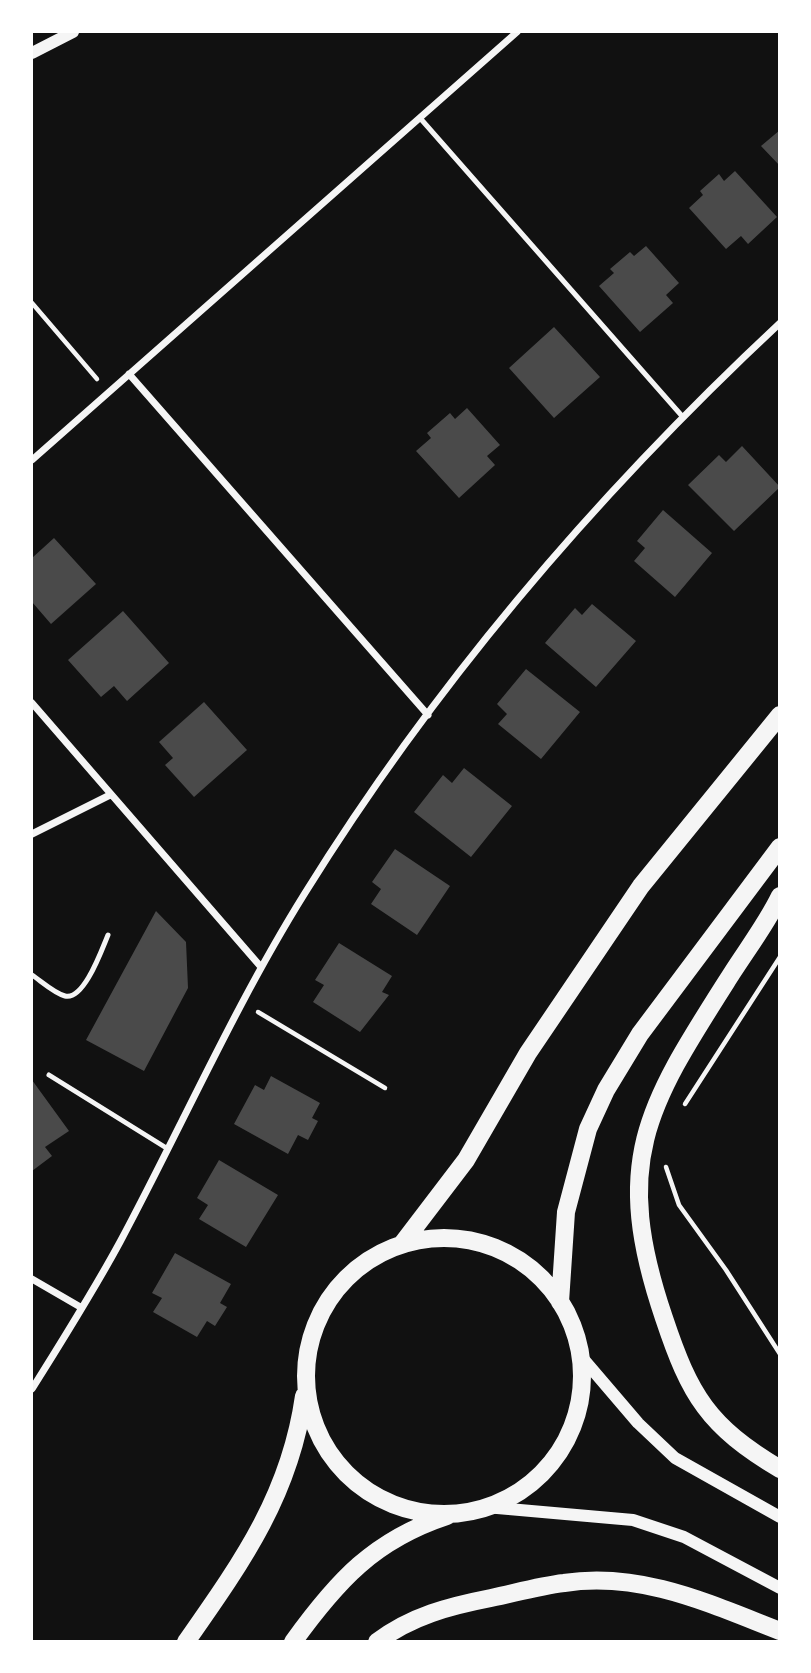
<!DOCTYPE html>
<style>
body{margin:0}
#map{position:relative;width:811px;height:1673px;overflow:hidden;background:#111;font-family:Merriweather,serif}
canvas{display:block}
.frame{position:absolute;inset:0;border:33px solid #fff;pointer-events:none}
</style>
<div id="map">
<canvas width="811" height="1673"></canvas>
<div class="frame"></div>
</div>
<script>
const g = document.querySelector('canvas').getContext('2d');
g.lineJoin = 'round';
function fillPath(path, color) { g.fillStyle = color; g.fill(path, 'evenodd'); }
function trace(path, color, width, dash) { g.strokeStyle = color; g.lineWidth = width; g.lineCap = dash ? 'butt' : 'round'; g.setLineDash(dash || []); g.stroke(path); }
const building = new Path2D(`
 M780 130V166L761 146Z
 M735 171 777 217 748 244 741 236 726 249 689 208 703 195 700 191 719 174 724 181Z
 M646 246 679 283 666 295 673 303 640 332 599 286 614 273 610 269 630 252 634 256Z
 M554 327 600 377 554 418 509 368Z
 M467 408 500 445 487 456 495 465 459 498 416 451 431 438 427 433 450 413 455 419Z
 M742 446 780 487 734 531 688 485 719 455 726 462Z
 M663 510 712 553 675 597 634 561 645 548 637 541Z
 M54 538 96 584 51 624 32 602V558Z
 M592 604 636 641 596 687 545 643 575 608 582 615Z
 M123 611 169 663 127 701 114 686 101 697 68 660Z
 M526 669 580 712 541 759 498 724 507 714 497 704Z
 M204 702 247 750 194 797 165 765 173 758 159 742Z
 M464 768 512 806 471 857 414 812 443 775 452 783Z
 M395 849 450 886 417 935 371 904 381 889 372 882Z
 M156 911 186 942 188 988 144 1071 86 1040Z
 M339 943 392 976 382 992 389 995 360 1032 313 1002 324 985 315 980Z
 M271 1076 320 1103 312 1118 318 1121 308 1140 298 1135 288 1154 234 1124 255 1085 264 1090Z
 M32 1080 69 1131 45 1147 52 1156 32 1171Z
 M219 1160 278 1195 246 1247 199 1219 208 1205 197 1198Z
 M175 1253 231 1284 220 1303 227 1307 215 1326 207 1321 197 1337 153 1312 162 1298 152 1293Z`);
const path = new Path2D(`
 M32 303 97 379
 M258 1012 385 1088
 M685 1104 780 957
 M666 1167 679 1205 726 1270 780 1354`);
const service = new Path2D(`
 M420 118 682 416
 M32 975C41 981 54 993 65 996 84 1001 102 949 108 935
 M49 1075 168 1149`);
const minor = new Path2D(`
 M129 374 428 715
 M32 460 517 32
 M32 703 261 967
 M32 834 110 795
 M32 1279 82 1308
 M32 1389C62 1341 93 1292 120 1242 182 1126 235 1005 305 893 436 682 599 492 780 323`);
const tertiary = new Path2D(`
 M32 53 73 32
 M585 1361 638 1423 675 1458 780 1517
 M486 1507 633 1520 684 1537 780 1588`);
const primary = new Path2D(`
 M780 896C767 923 748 948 732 973 648 1105 610 1159 664 1318 690 1396 708 1426 780 1469
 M306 1376a138 138 0 1 1 276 0a138 138 0 1 1-276 0Z
 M402 1244 466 1160 528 1053 641 886 780 715
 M560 1302 566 1212 588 1129 606 1090 640 1034 780 847
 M186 1642C242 1562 290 1495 304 1396
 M293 1642C337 1581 374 1540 447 1516
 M377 1642C411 1616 450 1606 491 1598 515 1593 539 1586 564 1583 641 1571 710 1604 780 1631`);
fillPath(building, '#4a4a4a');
trace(path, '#f5f5f5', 4.5);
trace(service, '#f5f5f5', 5);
trace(minor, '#f5f5f5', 7);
trace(tertiary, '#f5f5f5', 12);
trace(primary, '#f5f5f5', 18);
</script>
